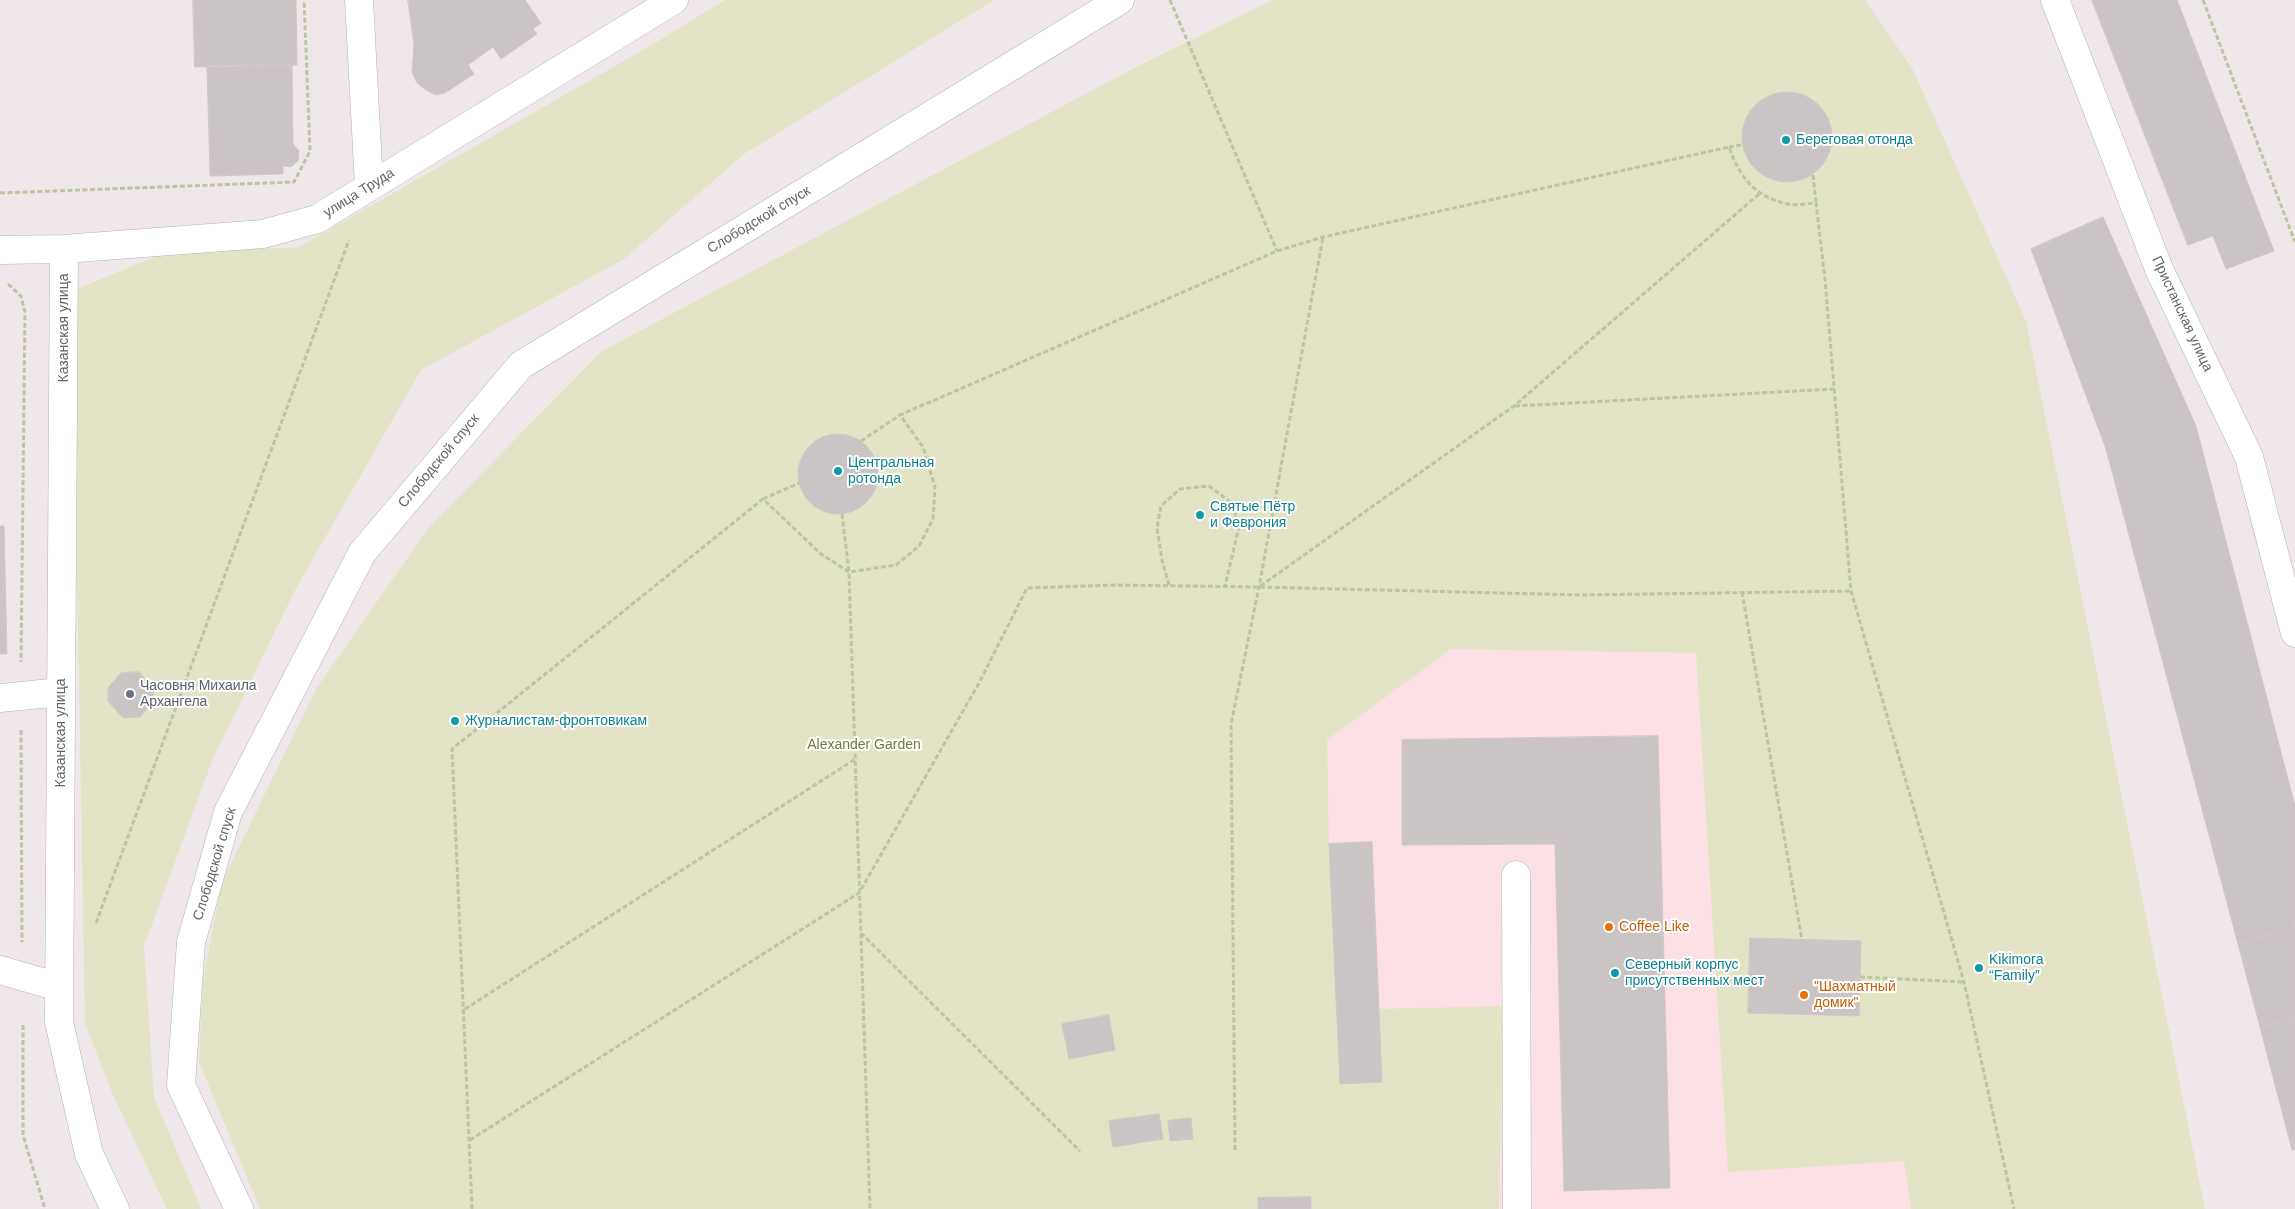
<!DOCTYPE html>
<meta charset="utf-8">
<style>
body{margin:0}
canvas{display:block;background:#efe7e9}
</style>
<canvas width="2295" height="1209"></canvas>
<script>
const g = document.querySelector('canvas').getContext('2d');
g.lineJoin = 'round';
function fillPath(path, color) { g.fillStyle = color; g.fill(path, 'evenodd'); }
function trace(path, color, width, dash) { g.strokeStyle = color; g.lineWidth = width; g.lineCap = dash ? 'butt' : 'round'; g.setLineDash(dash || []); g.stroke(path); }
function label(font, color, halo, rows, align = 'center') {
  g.font = font + ' Helvetica,sans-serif'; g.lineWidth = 4; g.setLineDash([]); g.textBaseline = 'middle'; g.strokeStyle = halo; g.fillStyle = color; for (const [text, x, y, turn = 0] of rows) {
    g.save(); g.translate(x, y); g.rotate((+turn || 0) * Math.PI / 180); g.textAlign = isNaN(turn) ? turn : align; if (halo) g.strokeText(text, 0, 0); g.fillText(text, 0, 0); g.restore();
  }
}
const commercial = new Path2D(`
 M1451 649 1696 652 1728 1172 1904 1161 1911 1209H1499L1503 1006 1379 1009 1329 844 1327 740Z`);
const green = new Path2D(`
 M725 0H994L744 154 624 259 421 370 294 592 212 761 144 946 154 1097 201 1209H167L113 1095 85 1023 72 291 162 254 299 247 650 46Z
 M1273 0H1865L1912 68 2026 321 2205 1209H1911L1904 1161 1728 1172 1696 653 1451 649 1327 740 1329 844 1372 842 1379 1009 1503 1006 1499 1209H260L199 1062 203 979 222 882 316 689 429 527 602 351 1140 65Z`);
const building = new Path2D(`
 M193 0H296L297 65 195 67Z
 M408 0H525L541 23 533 29 537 34 501 59 493 47 468 65 474 74 445 93 436 95 426 90 417 83 412 72 414 45Z
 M2092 0H2177L2274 251 2226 269 2213 236 2188 245Z
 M292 65 293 144 299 151 298 161 291 167 283 166V174L210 176 207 66Z
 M1742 137a45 45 0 1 1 90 0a45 45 0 1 1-90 0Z
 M2103 217 2196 426 2295 806V927L2238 944 2106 449 2031 249Z
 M798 474a40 40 0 1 1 80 0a40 40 0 1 1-80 0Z
 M0 526H4L7 654H0Z
 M139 672 153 688V701L140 717 123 718 108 701V688L121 673Z
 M1658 736 1670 1188 1564 1191 1555 844 1402 845V740Z
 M1372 842 1382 1082 1340 1084 1329 844Z
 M2295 927V1018L2260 1027 2238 944Z
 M1750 938 1861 941 1859 1016 1748 1013Z
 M1109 1015 1115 1050 1069 1059 1062 1024Z
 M2295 1018V1150H2292L2260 1027Z
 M1159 1114 1163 1139 1113 1147 1109 1121Z
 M1191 1118 1193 1139 1170 1141 1168 1121Z
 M1311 1197V1209H1258V1198Z`);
const path = new Path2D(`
 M1170 0 1277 251
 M2203 0 2295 242
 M1729 147 1741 145
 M1813 175 1816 203
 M0 193 294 182 310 151 304 0
 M1759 194 1514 406 1259 587 1581 595 1851 591
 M8 284 21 296 25 312 21 662
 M1515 406 1834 389
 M861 441 900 415
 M763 499 799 483
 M842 514 849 572 870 1209
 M1169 585 1162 560 1157 528 1161 506 1180 489 1209 486 1232 503 1239 527 1225 586
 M1742 592 1802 940
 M21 730 22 942
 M96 923 349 240
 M861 933 1080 1151
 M1860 977 1964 982
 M465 1009 857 758
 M23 1025V1135L45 1209
 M470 1140 859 893 979 683 1027 588 1114 585 1259 587
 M1235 1150 1231 724 1259 587 1323 237
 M472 1209 452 749 763 499 821 554 849 572 896 565 919 546 933 519 935 487 923 447 900 415 1277 251 1323 237 1729 147C1740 178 1755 197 1788 204 1797 206 1808 203 1816 203L1825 279 1851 591 1964 982 2014 1209`);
const minor = new Path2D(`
 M359 0 369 186
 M2055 0 2159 269 2249 457 2295 633
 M64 249 59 1022 89 1154 115 1209
 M0 250 64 249 263 234 317 219 674 0
 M0 698 61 692
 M1516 875 1517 1209
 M0 970 59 987
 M239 1209 181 1085 191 942 228 812 362 553 521 365 1120 0`);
const markers = [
 [1786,140,5,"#0f9aa8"],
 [838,471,5,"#0f9aa8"],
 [1200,515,5,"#0f9aa8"],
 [130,694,5,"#6b7280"],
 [455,721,5,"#0f9aa8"],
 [1609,927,5,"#e8710a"],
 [1979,968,5,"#0f9aa8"],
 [1615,973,5,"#0f9aa8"],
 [1804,995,5,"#e8710a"]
];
const cultureNames = [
 ["Береговая отонда",1796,140],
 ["Центральная",848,463],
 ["ротонда",848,479],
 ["Святые Пётр",1210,507],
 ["и Феврония",1210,523],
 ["Журналистам-фронтовикам",465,721],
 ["Kikimora",1989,960],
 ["“Family”",1989,976],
 ["Северный корпус",1625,965],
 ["присутственных мест",1625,981]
];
const streetNames = [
 ["улица Труда",359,193,-32],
 ["Слободской спуск",759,220,-31],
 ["Пристанская улица",2182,314,65],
 ["Казанская улица",64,328,-90],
 ["Слободской спуск",439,461,-50],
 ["Казанская улица",61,733,-90],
 ["Слободской спуск",215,864,-73]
];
const worshipNames = [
 ["Часовня Михаила",140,686],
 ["Архангела",140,702]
];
const parkNames = [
 ["Alexander Garden",864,745]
];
const foodNames = [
 ["Coffee Like",1619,927],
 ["\"Шахматный",1814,987],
 ["домик\"",1814,1003]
];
fillPath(commercial, '#fbe0e6');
fillPath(green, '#e3e4c6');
fillPath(building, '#cbc4c5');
trace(building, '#d3c6ca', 1);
trace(minor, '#b0b5b4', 29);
trace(path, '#bbc7a2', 3, [5, 2.5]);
trace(minor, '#fff', 28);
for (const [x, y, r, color] of markers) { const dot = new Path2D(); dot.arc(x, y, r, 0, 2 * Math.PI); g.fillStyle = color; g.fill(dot); trace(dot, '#fff', 2); }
label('14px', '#0d838f', '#fff', cultureNames, 'left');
label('14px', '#5f6663', '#fff', streetNames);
label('14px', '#5b616d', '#fff', worshipNames, 'left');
label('14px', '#73783a', '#fff', parkNames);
label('14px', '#c56008', '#fff', foodNames, 'left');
</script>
